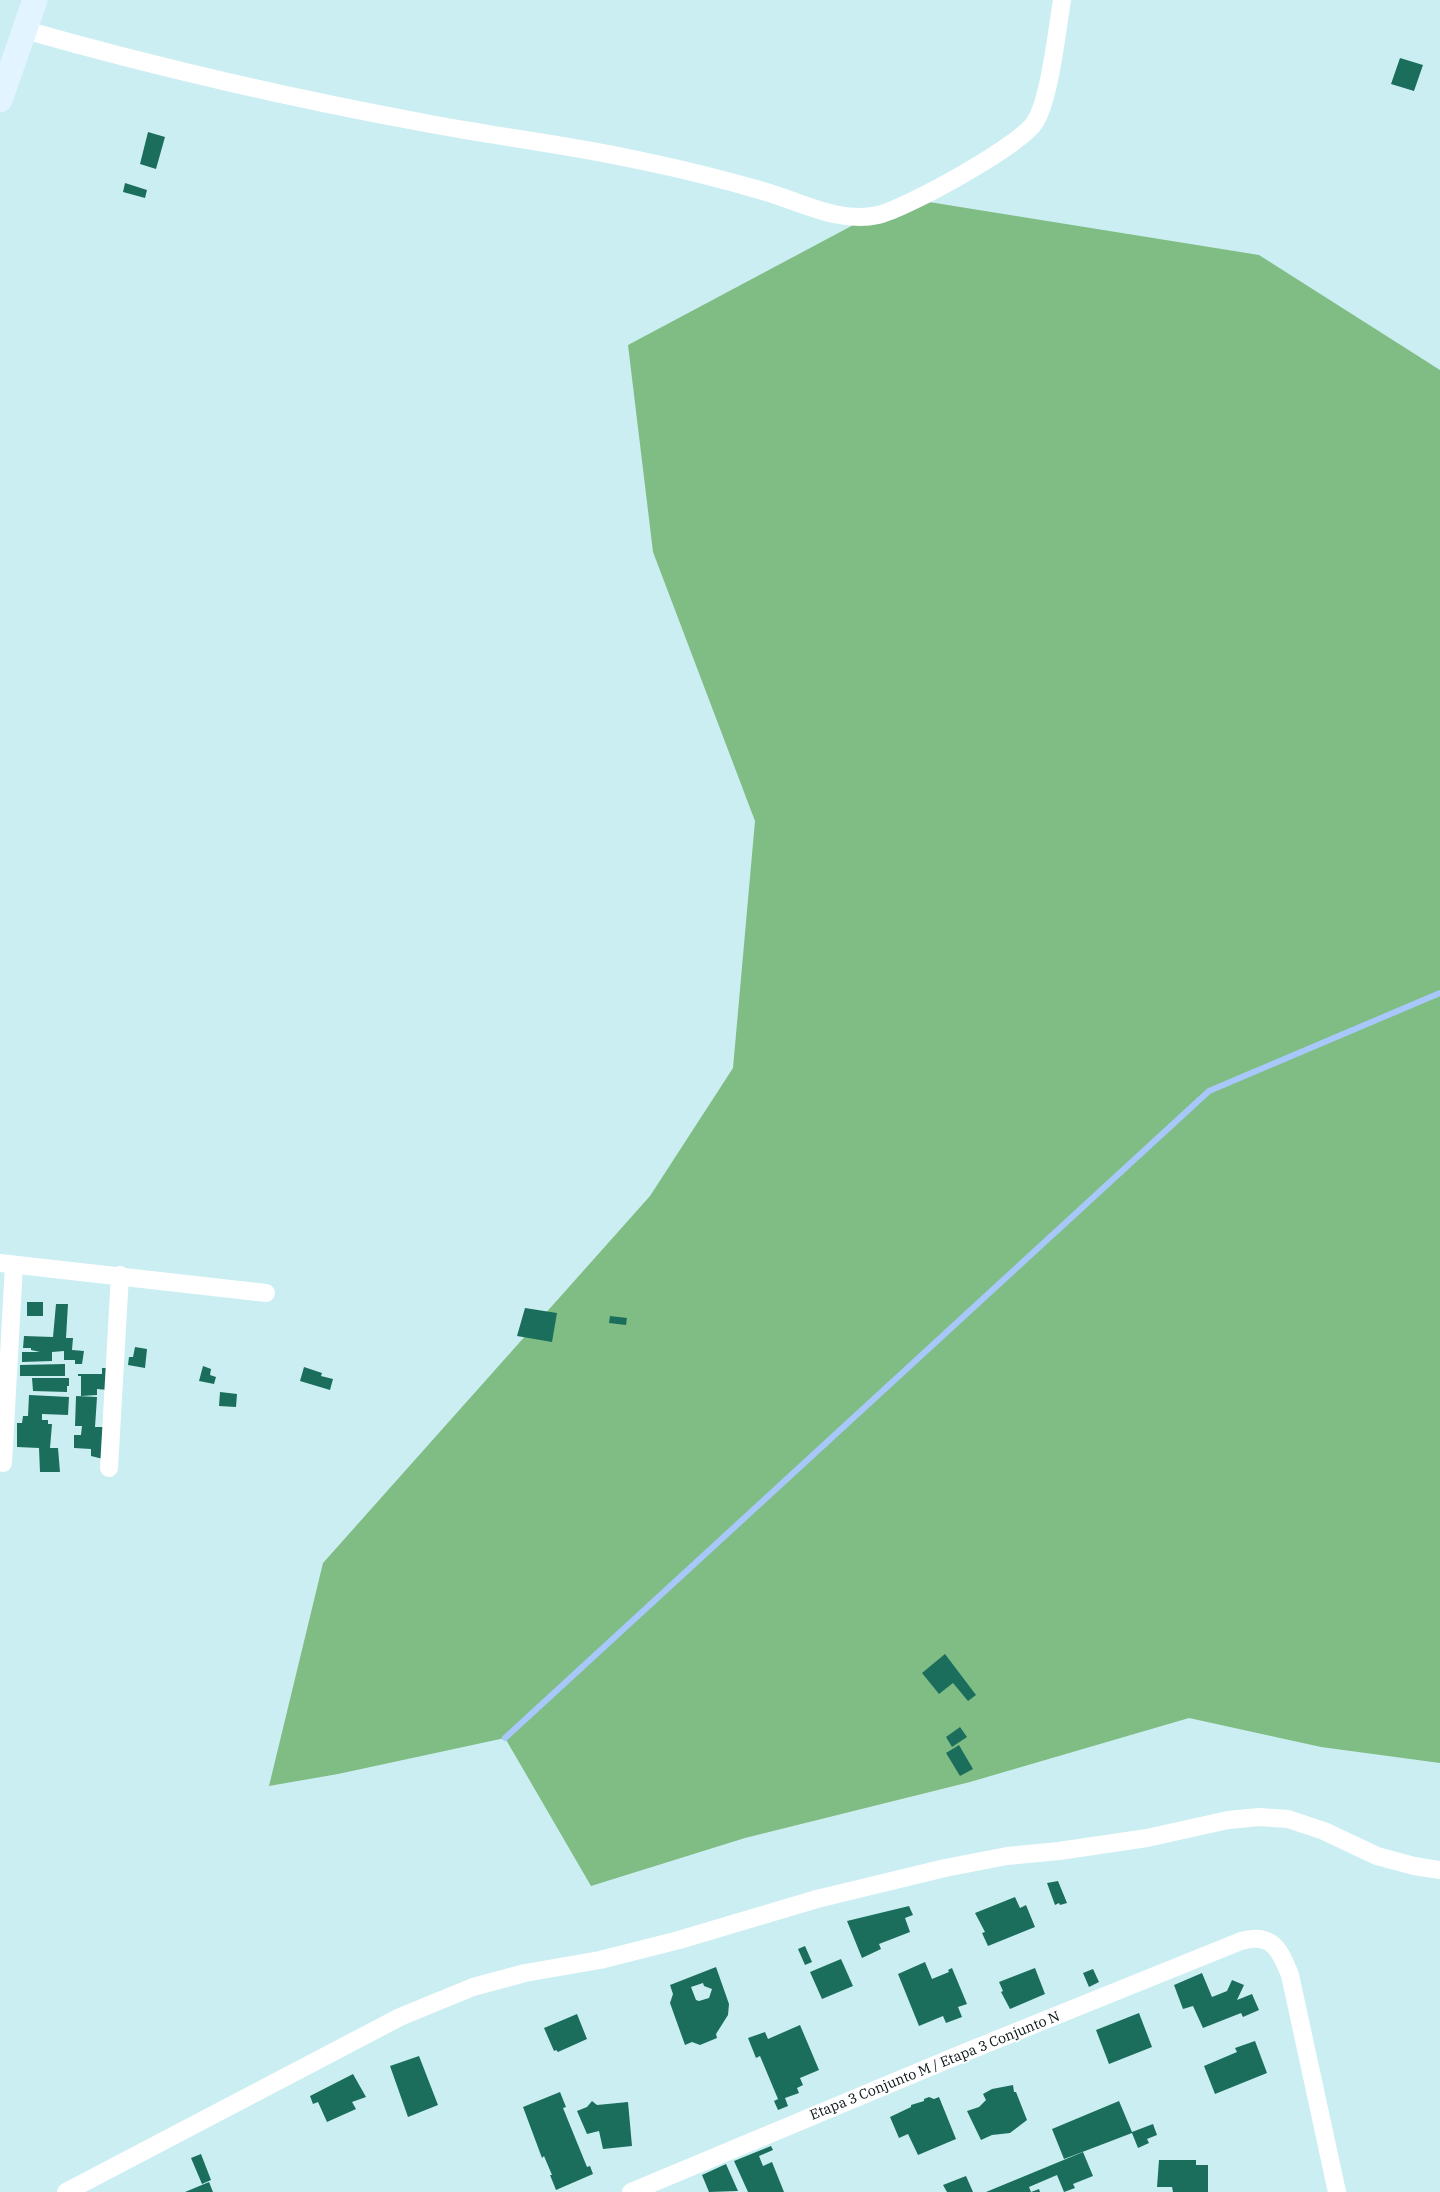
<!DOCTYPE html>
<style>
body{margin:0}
canvas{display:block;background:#caeef2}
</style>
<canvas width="1440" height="2192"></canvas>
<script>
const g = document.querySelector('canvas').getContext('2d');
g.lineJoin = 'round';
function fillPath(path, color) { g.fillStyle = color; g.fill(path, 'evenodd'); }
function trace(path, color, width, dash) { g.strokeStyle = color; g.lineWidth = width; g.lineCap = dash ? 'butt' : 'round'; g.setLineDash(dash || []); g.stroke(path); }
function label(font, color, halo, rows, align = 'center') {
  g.font = font + ' "IBM Plex Serif",serif'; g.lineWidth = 4; g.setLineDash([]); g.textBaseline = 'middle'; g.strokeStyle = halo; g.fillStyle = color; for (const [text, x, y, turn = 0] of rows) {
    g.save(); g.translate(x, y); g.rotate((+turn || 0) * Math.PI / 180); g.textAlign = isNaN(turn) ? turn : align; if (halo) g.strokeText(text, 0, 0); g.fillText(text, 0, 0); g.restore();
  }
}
const forest = new Path2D(`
 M904 198 1259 255 1440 370V1763L1321 1747 1189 1718 970 1782 745 1838 591 1886 505 1738 338 1774 269 1786 323 1563 650 1196 733 1068 755 821 653 552 628 345Z`);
const stream = new Path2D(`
 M505 1738 1209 1091 1440 993`);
const building = new Path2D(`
 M1400 58 1423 65 1414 91 1391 84Z
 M148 132 165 137 156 169 140 164Z
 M125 183 147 190 145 198 123 192Z
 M27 1302H43V1316H27Z
 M56 1304H68L66 1338H73L72 1350 84 1351 82 1364H75V1360H64V1351L52 1352V1361L22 1362V1352H40L31 1350V1348H23L24 1336 53 1337Z
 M525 1308 557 1313 552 1342 517 1336Z
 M610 1316 627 1318 626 1325 609 1323Z
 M135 1347 147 1349 145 1368 128 1365 129 1357H133Z
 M65 1364V1376H20V1365Z
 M203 1366 211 1369 210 1375 216 1377 214 1384 199 1381Z
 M304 1367 322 1373 321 1376 333 1379 330 1390 300 1381Z
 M102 1368H110L108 1390 97 1389V1395L81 1396V1376H78V1374H102Z
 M32 1378H69V1386H67V1392L33 1391Z
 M220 1392 237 1394 236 1407 219 1406Z
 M29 1395 69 1397 68 1415 42 1414V1420H48V1424H52L50 1448H58L60 1472H40L39 1448 17 1447V1423H22L23 1416H28Z
 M76 1396 97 1397 95 1427H107V1460L91 1456V1449L74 1448V1435H81L82 1426H75Z
 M945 1654 976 1695 968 1701 953 1683 939 1694 922 1673Z
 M960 1727 967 1737 952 1747 946 1737Z
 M959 1745 973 1769 960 1776 946 1753Z
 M1058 1881 1067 1903 1060 1905 1059 1903 1055 1905 1047 1883Z
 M1015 1897 1020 1908 1026 1905 1035 1927 988 1946 982 1933 985 1932 975 1913Z
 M909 1906 913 1915 905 1918 910 1932 879 1944 881 1949 862 1958 847 1921Z
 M805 1946 812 1962 805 1965 798 1949Z
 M841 1959 853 1986 822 1999 810 1972Z
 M925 1962 932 1979 949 1972 948 1970 952 1968 967 2004 958 2007 962 2017 946 2023 943 2016 919 2026 898 1974Z
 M716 1967 729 2004 728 2015 716 2034 717 2038 700 2045 692 2042 685 2045 670 2003 673 1994 670 1985ZM703 1983 704 1986 712 1989 709 1998 699 2001 696 2000 691 1987Z
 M1035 1968 1045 1994 1010 2009 1001 1992 1003 1991 999 1982Z
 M1093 1969 1099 1982 1089 1987 1083 1973Z
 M1202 1973 1212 1997 1227 1991 1232 1980 1244 1985 1237 2000 1252 1994 1259 2010 1243 2017 1241 2013 1203 2028 1193 2006 1183 2009 1174 1985Z
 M1139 2013 1152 2047 1109 2064 1096 2030Z
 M577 2014 587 2039 558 2052 556 2050 554 2051 544 2028Z
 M800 2025 819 2070 800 2078 803 2085 797 2088 799 2093 785 2098 788 2106 778 2110 774 2101 778 2099 760 2056 756 2058 748 2038 765 2032 768 2039Z
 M1255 2041 1267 2073 1215 2094 1204 2066 1237 2052 1235 2048Z
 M419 2056 438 2105 408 2117 390 2066Z
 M353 2074 366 2097 352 2102 356 2109 327 2122 318 2102 313 2104 310 2096Z
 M1013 2085 1014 2092H1016L1027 2120 1010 2133 992 2135 981 2140 967 2111 979 2107 986 2100 983 2094 992 2089Z
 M560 2092 566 2107 563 2108 587 2167 590 2166 593 2174 556 2190 550 2175H552L544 2156 542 2158 523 2107Z
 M929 2097 934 2099 939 2097 956 2139 918 2155 908 2134 899 2138 890 2117 911 2107V2105L924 2101V2099Z
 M592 2101 597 2105 628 2102 632 2146 603 2149 599 2131 587 2134 577 2111 587 2107Z
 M1119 2101 1132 2132 1153 2124 1157 2135 1147 2139 1149 2143 1138 2148 1132 2133 1064 2159 1052 2129Z
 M771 2146 773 2150 759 2156 763 2166 772 2162 784 2192H748L734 2161Z
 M1083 2152 1093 2176 1073 2184 1075 2188 1064 2192 1057 2175 1029 2187 1031 2192 1039 2189 1040 2192H986Z
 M201 2154 211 2180 202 2184 191 2158Z
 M1159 2160H1196V2165H1208V2192H1173L1172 2187H1157Z
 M726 2164 738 2191 709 2192 702 2175Z
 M966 2176 973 2192H947L943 2185Z
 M209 2182 213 2192H185Z`);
const street = new Path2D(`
 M25 30C159 68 299 100 436 125 506 138 578 146 647 162 686 170 725 180 763 191 799 201 839 224 878 215 907 208 1020 146 1035 122 1050 98 1057 30 1062 0
 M0 1263 266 1293
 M3 1463 14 1265
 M109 1468 120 1275
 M66 2192 400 2017 473 1987 525 1973 600 1960 679 1940 817 1899 945 1868 1007 1856 1059 1851 1147 1838 1228 1820 1259 1817 1288 1819 1324 1831 1377 1856 1414 1866 1440 1870
 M631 2192 966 2052 1241 1941C1272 1932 1280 1950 1290 1975L1337 2192`);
const secondary = new Path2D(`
 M0 100 35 0`);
const streetNames = [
 ["Etapa 3 Conjunto M / Etapa 3 Conjunto N",935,2066,-22]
];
fillPath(forest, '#80bd84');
trace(stream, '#a8c8fc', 6);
fillPath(building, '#1c6e5c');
trace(street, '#fff', 18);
trace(secondary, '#e1f4ff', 25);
label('14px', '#030e0f', '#fff', streetNames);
</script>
